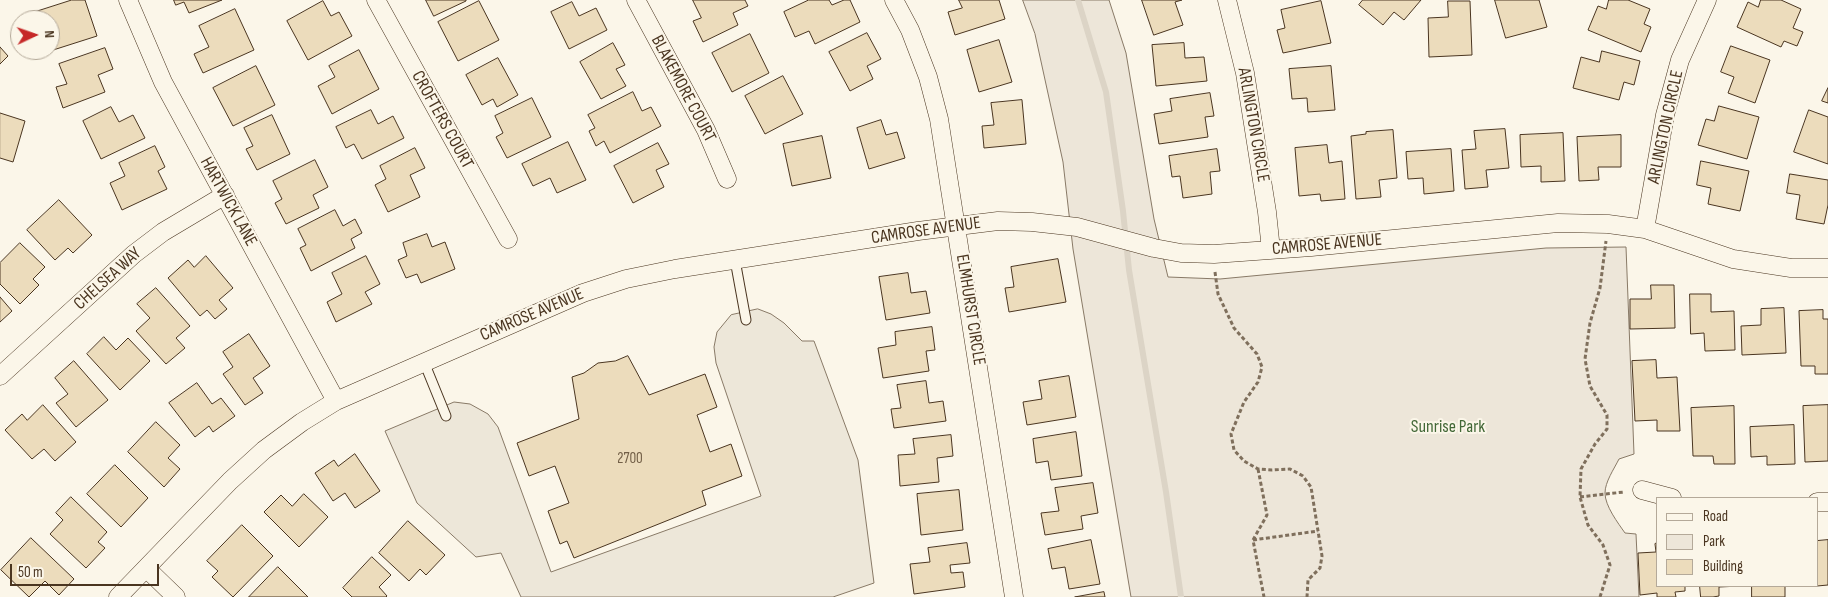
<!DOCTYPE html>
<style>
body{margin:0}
#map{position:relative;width:1828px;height:597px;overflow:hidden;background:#fbf6e9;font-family:"Sofia Sans Condensed",sans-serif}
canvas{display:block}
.legend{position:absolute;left:1656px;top:497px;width:162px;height:90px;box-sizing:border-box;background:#fbf6e9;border:1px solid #b4a999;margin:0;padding:6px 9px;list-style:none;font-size:15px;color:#4a3520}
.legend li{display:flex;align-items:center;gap:10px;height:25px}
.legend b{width:25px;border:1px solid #b4a999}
.north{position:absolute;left:10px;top:10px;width:50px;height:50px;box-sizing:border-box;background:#fbf6e9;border:1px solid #b4a999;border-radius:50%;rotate:87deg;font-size:14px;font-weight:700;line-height:20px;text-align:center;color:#4a3520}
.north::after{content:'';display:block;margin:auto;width:18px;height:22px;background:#c62828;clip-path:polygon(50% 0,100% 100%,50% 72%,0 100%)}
.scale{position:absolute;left:10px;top:564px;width:149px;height:22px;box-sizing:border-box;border:2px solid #4a3520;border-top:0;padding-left:6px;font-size:15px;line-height:18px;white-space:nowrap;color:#4a3520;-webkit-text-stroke:4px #fbf6e9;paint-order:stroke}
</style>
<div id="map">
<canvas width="1828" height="597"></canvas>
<ul class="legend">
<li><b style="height:6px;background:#fbf6e9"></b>Road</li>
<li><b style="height:14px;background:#ede6d9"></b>Park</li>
<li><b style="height:14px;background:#ecdcbc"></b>Building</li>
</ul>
<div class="north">N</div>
<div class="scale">50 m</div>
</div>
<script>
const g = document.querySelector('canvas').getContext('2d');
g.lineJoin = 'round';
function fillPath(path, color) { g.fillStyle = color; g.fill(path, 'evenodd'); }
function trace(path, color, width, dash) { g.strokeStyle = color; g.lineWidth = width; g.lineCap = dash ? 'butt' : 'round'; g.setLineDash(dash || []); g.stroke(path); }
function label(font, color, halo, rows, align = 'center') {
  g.font = font + ' "Sofia Sans Condensed",sans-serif'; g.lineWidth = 4; g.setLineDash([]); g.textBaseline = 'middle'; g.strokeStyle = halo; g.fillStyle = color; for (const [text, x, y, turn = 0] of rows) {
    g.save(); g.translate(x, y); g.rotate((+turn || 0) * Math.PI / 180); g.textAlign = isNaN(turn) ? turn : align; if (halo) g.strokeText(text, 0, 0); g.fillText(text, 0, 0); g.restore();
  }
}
const green = new Path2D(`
 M1023 0H1109L1126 53 1154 219 1168 277 1220 279 1546 248 1626 247 1634 454 1619 459C1614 469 1605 482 1605 493 1605 506 1618 523 1625 533L1636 534 1639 597H1131L1073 249 1063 162 1035 34Z`);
const parking = new Path2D(`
 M758 309 771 314 784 323 802 341H814L858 460 874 583 833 597H521L501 553 476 557 417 503 385 431 454 402 470 404 488 414 498 427 551 572 761 496 716 363 714 347 717 332 731 315Z`);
const stream = new Path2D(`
 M1078 0 1106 92 1123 211 1129 270 1166 492 1181 597`);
const building = new Path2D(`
 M72 0H85L97 36 50 51V20H24L23 16Z
 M174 0H222L189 13 184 2 176 5Z
 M426 0H466V1L434 16Z
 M693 0H745L748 6 733 13 738 25 703 42 693 21 701 18Z
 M809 0H829L832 5 844 0H850L860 22 815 44 809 31 795 37 784 12Z
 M959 0H999L1005 19 955 35 948 12 962 8Z
 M1142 0H1182L1175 2 1183 25 1154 35Z
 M1363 0H1421L1404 20 1394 12 1383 25 1359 5Z
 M1495 0H1539L1547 27 1506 38Z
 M1609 0H1628L1650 9 1644 24 1651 27 1641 52 1588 30 1598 6 1606 9Z
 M1761 0H1781L1801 9 1793 28 1803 32 1797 46 1784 41 1781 47 1737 27 1748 2 1758 7Z
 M323 1 331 16 339 12 352 36 308 60 287 21Z
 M479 1 499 40 458 61 438 22Z
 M1321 1 1331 43 1283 53 1277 30 1285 28 1281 10Z
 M1448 1H1470L1472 55 1429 57 1428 18 1448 17Z
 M572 2 579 16 596 8 607 30 569 49 551 12Z
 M235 9 254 50 203 73 194 54 209 47 199 26Z
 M867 33 881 59 867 66 873 79 850 91 829 52Z
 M750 34 769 73 732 92 712 53Z
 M999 40 1012 82 979 92 967 50Z
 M613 43 625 65 616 69 626 86 601 99 580 62Z
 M1184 43 1185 58 1204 57 1207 81 1156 86 1152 45Z
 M1731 46 1770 60 1755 103 1728 93 1734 77 1721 72Z
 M0 47 8 56 0 64Z
 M105 48 113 69 98 75 105 92 63 108 56 87 67 84 59 64Z
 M359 50 379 89 332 114 318 86 335 77 329 66Z
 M1602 51 1640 61 1634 85 1624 82 1619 100 1573 88 1581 57 1599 62Z
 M498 58 518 95 497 107 493 99 482 105 466 75Z
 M256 66 275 105 233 126 213 88Z
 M1331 66 1335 110 1308 112 1307 98 1292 99 1289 69Z
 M783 76 803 114 765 134 745 96Z
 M1828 88V103L1822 101Z
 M633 92 642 111 651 107 661 126 610 153 604 141 596 146 589 131 595 128 588 115Z
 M1210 93 1214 116 1205 117 1208 137 1159 144 1154 114 1172 111 1170 99Z
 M532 98 551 137 507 158 496 137 503 133 495 116Z
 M1022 100 1026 144 984 148 982 126 994 125 991 103Z
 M1719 106 1759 117 1747 159 1698 145 1706 119 1714 121Z
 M111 107 119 122 133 115 145 138 101 159 83 121Z
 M371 110 378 124 393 116 404 138 362 159 354 144 346 148 336 127Z
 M1809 110 1828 117V164L1794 152Z
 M0 113 25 121 13 162 0 158Z
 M272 115 290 154 257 170 246 149 253 146 244 128Z
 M881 120 886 135 897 132 905 158 869 169 857 128Z
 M1505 129 1509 168 1486 170 1488 187 1465 189 1462 150 1476 149 1474 131Z
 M1393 130 1397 178 1379 180 1381 197 1356 199 1351 136 1366 134V132Z
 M1563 133 1565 181 1541 182V166L1521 167 1520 135Z
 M1621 135V167H1598L1599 180 1579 181 1577 137Z
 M822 136 831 178 792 186 783 144Z
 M568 142 586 180 557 193 550 178 533 186 522 164Z
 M658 143 669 164 656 170 664 187 633 203 614 166Z
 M1327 145 1329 163 1342 161 1345 199 1321 201 1320 194 1299 196 1295 148Z
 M155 146 165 167 158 171 167 189 122 210 110 183 125 176 119 163Z
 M415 148 425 168 410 175 420 197 388 212 375 185 386 179 380 166Z
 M1217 149 1220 171 1210 172 1212 194 1183 198 1180 176 1172 177 1169 156Z
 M1451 149 1454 191 1424 194 1423 178 1408 179 1406 152Z
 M315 160 328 187 313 195 319 208 286 224 275 203 282 199 273 181Z
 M1701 161 1749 171 1740 211 1708 204 1711 188 1697 185Z
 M1790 174 1828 180V205L1824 224 1796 219 1800 195 1787 193Z
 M59 200 92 235 73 253 68 248 55 260 27 230Z
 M335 210 343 226 355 219 362 233 351 239 355 248 311 271 300 248 306 245 298 229Z
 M427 234 432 247 445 242 455 269 421 283 417 274 406 278 398 260 407 256 403 243Z
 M20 243 45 267 33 279 39 285 20 304 0 284V263Z
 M206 256 233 288 219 300 227 309 215 319 207 310 200 316 168 278 188 260 194 267Z
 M366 256 380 284 365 292 372 304 336 322 327 302 342 294 332 273Z
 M1058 259 1066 302 1009 312 1005 288 1014 287 1011 267Z
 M908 273 911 293 926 291 930 313 886 320 879 277Z
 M1651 285H1674L1675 328 1630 329V299H1651Z
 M156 288 190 326 176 338 185 348 166 364 136 331 150 318 137 304Z
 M1690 294H1711V312L1734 311 1735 350 1705 351 1704 333 1691 334Z
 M0 297 12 311 0 322Z
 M1784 308 1786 353 1742 355 1741 326 1761 325V309Z
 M1823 310V319H1828V374H1815V366H1801L1799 311Z
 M932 327 935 350 926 351 929 371 883 378 878 348 896 345 895 332Z
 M249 334 270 366 253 378 263 393 245 405 223 374 233 367 223 352Z
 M104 337 116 350 128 338 150 361 120 390 87 354Z
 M628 356 649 395 705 374 717 407 697 415 710 452 731 444 742 476 702 491 706 505 574 558 567 541 560 544 548 511 569 503 555 466 529 476 517 443 579 419 572 377 584 373 598 363 615 361Z
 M1656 360 1657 378 1677 377 1680 431H1657V420L1635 421 1632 361Z
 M74 361 108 400 76 427 56 403 68 394 55 378Z
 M1069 376 1076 417 1027 425 1023 402 1042 399 1039 381Z
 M926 381 929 403 943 401 946 421 894 428 891 409 901 408 897 385Z
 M197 383 212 404 221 398 235 416 213 432 209 426 195 437 169 403Z
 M43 405 76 442 55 461 44 449 32 459 5 430 22 414 27 420Z
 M1828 405V461L1805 462 1803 406Z
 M1734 406 1735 464H1714L1713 456H1693L1691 408Z
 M156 422 180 445 168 458 180 469 164 487 128 452Z
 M1794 425 1795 464 1767 465V456L1751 457 1750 427Z
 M1076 432 1082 476 1051 480 1048 461 1036 463 1033 439Z
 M951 435 953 456 937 458 939 482 900 486 898 455 915 454 913 439Z
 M355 454 380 491 355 508 345 493 333 501 315 473 334 460 338 466Z
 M115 465 148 498 121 527 87 494Z
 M1093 483 1098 513 1081 516 1083 529 1045 535 1041 513 1059 511 1055 488Z
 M959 490 963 530 921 535 917 494Z
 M304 494 328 517 299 547 264 512 281 495 292 506Z
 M71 497 107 532 98 542 105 548 86 568 50 534 63 520 56 513Z
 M408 521 445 555 426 575 420 569 409 581 379 553Z
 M242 525 273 556 233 597 212 577 218 571 207 561Z
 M31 538 74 579 59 595 45 581 29 597 1 570Z
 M1091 540 1100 584 1069 589 1065 567 1052 569 1048 549Z
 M1828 540V585L1817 586V541Z
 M967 543 970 563 950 565 951 573 963 572 965 587 914 594 910 564 930 562 928 548Z
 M1657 543V586H1685V591L1675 592 1676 597H1657V593L1640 595 1638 553 1656 552 1655 544Z
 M372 557 391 575 379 587 387 596 386 597H352L343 588Z
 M278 567 308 597H249Z
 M1700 586H1740L1719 587V596L1713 597H1701Z
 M1752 586H1785V597H1752Z
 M1104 592 1105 597H1075Z`);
const path = new Path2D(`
 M1215 272 1218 294 1234 328 1257 354 1262 367 1258 382 1244 402 1231 434 1234 450 1244 461 1258 469 1272 470 1290 469 1303 476 1311 487 1322 556 1320 568 1308 580 1307 597
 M1258 469 1267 515 1253 540 1264 597
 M1580 497 1624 492
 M1253 540 1318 531
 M1600 597 1610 565 1603 545 1588 525 1580 497 1581 469 1595 444 1607 429V415L1590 386 1585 359 1590 323 1600 288 1606 241`);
const service = new Path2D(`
 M735 260 746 320
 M424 362 446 416`);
const minor = new Path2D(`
 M128 0 163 82 336 401
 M376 0 508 239
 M636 0 706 130 727 179
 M894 0 910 30 928 77 939 119 1014 597
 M1227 0 1245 73 1267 212 1271 250
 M1645 229 1665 115 1680 60 1707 0
 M0 376 134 254 163 232 225 195
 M1642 490 1672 498
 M1817 502H1828
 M146 568 176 597
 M118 597 230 481 264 450 302 422 336 401 583 293 626 279 675 269 918 231 998 221 1032 222 1077 227 1154 248 1181 253 1214 254 1311 247 1558 223 1608 224 1645 229 1733 259 1791 268H1828`);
const numberNames = [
 ["2700",630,459]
];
const streetNames = [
 ["BLAKEMORE COURT",683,89,62],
 ["CROFTERS COURT",442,120,61],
 ["ARLINGTON CIRCLE",1253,125,80],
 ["ARLINGTON CIRCLE",1666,127,-78],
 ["HARTWICK LANE",228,202,61],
 ["CAMROSE AVENUE",926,231,-8],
 ["CAMROSE AVENUE",1327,245,-5],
 ["CHELSEA WAY",108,279,-42],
 ["ELMHURST CIRCLE",970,310,81],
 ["CAMROSE AVENUE",532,315,-23]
];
const parkNames = [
 ["Sunrise Park",1448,427]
];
fillPath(green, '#ede6d9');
trace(green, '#887966', 1);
fillPath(parking, '#ede7d9');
trace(parking, '#887966', 1);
trace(stream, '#dcd4c6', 6);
fillPath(building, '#ecdcbc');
trace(building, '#4a3520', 1);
trace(service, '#4a3520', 11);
trace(minor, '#4a3520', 19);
trace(path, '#7f6f5c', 3, [4, 2.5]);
trace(service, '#fbf6e9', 9);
trace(minor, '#fbf6e9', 18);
label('15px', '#725f47', null, numberNames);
label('18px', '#4a3520', '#fbf6e9', streetNames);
label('18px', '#436837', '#fbf6e9', parkNames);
</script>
